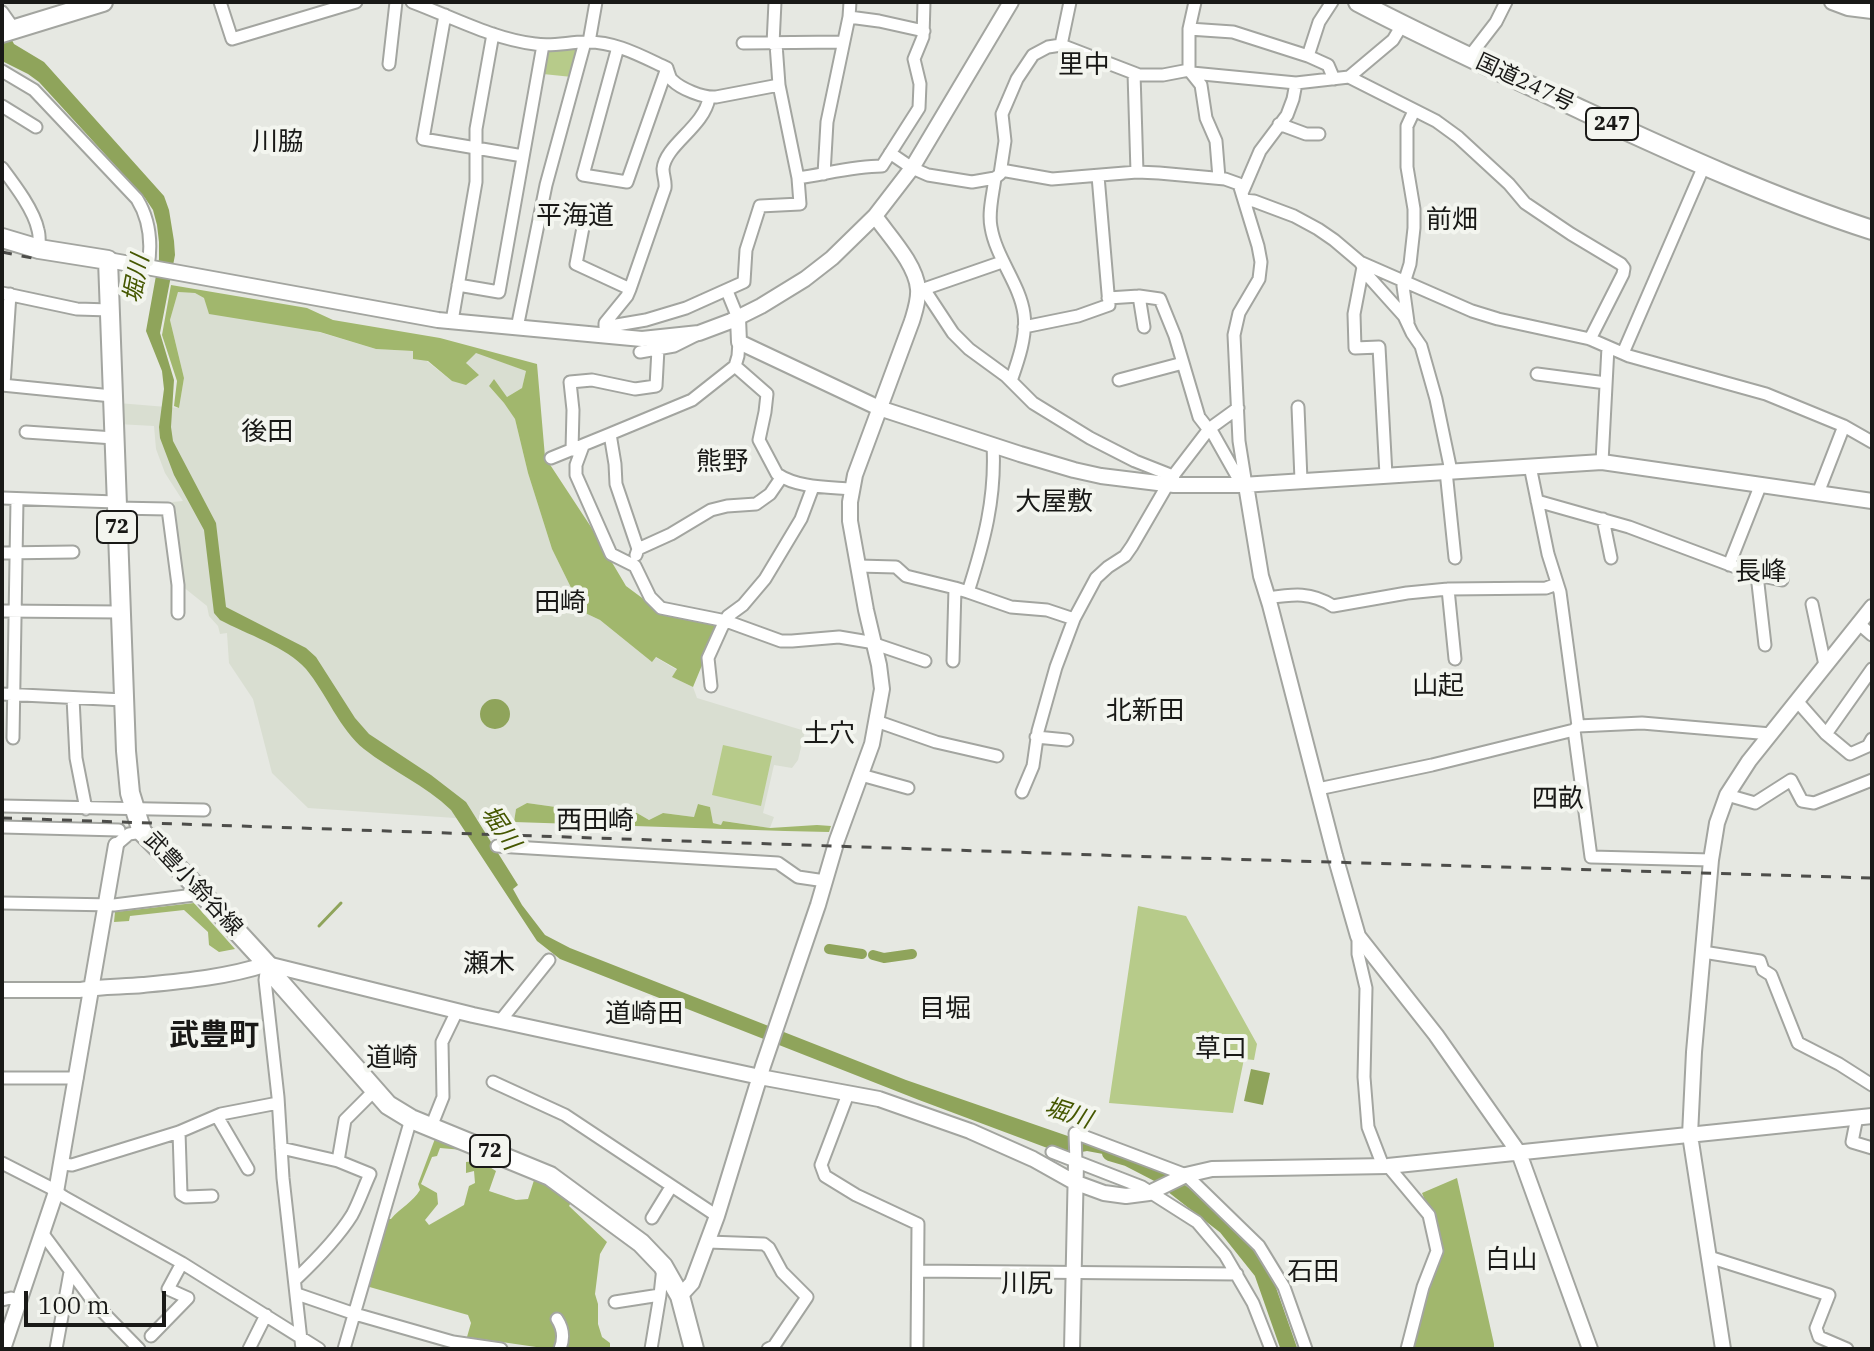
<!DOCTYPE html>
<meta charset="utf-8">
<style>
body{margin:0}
#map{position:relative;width:1874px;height:1351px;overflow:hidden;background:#e6e8e2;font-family:"IBM Plex Serif",serif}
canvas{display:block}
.frame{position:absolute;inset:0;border:4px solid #191917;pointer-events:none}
.scale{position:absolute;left:24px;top:1291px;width:142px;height:36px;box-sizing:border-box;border:4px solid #191917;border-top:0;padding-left:10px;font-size:24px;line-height:28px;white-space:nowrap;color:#191917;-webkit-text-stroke:6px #f3f5ef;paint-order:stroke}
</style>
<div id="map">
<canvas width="1874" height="1351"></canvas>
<div class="frame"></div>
<div class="scale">100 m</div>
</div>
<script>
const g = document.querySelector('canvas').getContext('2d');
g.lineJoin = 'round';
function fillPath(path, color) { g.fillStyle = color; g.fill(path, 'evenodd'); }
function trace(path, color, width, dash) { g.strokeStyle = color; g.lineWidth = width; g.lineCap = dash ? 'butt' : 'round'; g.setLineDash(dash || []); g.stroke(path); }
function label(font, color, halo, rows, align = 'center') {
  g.font = font + ' "IBM Plex Serif","Noto Sans JP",serif'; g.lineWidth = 8; g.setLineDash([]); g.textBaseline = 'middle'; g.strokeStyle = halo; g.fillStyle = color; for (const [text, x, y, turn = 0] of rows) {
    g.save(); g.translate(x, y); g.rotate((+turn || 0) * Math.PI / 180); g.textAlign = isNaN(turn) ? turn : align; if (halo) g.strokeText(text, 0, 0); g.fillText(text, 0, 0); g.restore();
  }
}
const built = new Path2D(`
 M178 292 195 293 204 298 376 349 414 351 452 381 476 352 526 371 522 388 507 397 494 379 489 386 504 403 515 419 528 473 552 549 583 612 600 620 651 661 655 657 677 670 673 677 693 687 697 698 805 731 798 760 792 768 774 765 763 813 774 817 770 828 724 821 721 826 713 823 710 807 699 804 694 817 663 813 649 820 637 813 592 808 585 811 527 803 516 809 514 822 308 808 272 773 253 699 229 663 227 633 220 634 218 626 209 616 207 606 182 586 172 502 183 501 165 473 156 449 154 426 117 424 118 403 179 408 184 378 170 320Z`);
const green = new Path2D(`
 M579 49 572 77 543 74 546 54 550 51Z
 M723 745 772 756 761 806 712 795Z
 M1138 906 1186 916 1257 1044 1254 1060 1244 1059 1233 1113 1109 1103Z`);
const forest = new Path2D(`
 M171 285 307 308 333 320 440 338 537 364 545 457 591 527 626 586 661 612 715 625 705 658 693 687 672 677 677 669 656 657 652 662 600 620 583 612 552 549 528 473 515 419 504 403 489 386 494 379 507 397 522 388 526 371 476 353 466 363 479 375 466 385 452 381 428 361 413 359V351L376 349 320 332 209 314 204 298 195 293 178 292 170 320 184 378 179 408 174 406 177 381 162 335Z
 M527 803 584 811 591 808 637 813 649 820 663 813 694 817 698 804 710 807 713 823 721 825 723 821 770 828 817 825 831 826 829 832 785 831 514 822 516 809Z
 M194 903 235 949 219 952 209 945 208 932 184 910 130 916 129 921 114 922 115 912Z
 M436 1136 464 1146 463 1150 440 1148 437 1156 432 1157 421 1184 437 1193 438 1204 425 1220 429 1225 464 1205 469 1186 475 1183 474 1171 466 1173V1162L476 1161 480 1153 491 1157 488 1166 496 1171 489 1191 516 1200 528 1199 535 1177 573 1199 569 1206 607 1242 600 1254 595 1294 598 1304V1324L602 1337 610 1343V1349H550L467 1337 471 1323 468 1315 366 1286 385 1219H391C400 1208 413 1202 420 1190L418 1184Z
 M1457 1178 1494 1344V1349H1410L1442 1244 1422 1193Z`);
const water = new Path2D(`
 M2 21 14 44 44 62 164 196 169 210 174 241 175 255 160 333 174 380 171 427 173 441 216 523 226 607 306 648 316 657 355 718 369 734 431 775 466 802 518 885 513 889 522 905 545 935 570 948 906 1080 1140 1161 1087 1151 1066 1155 919 1100 560 959 537 941 451 810C425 785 392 771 364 749 340 730 326 693 306 669 287 647 246 634 220 620L214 613 204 530 174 475 160 438 159 427 164 389 162 371 146 331 159 259V242L157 225 153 210 145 198 39 82 28 74 2 61Z
 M480 714a15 15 0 1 1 30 0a15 15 0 1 1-30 0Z
 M1251 1069 1270 1073 1263 1105 1244 1101Z`);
const stream = new Path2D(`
 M319 926 341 903`);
const canal = new Path2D(`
 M829 949 862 954
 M873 955 884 958 912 954`);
const river = new Path2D(`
 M1110 1153 1127 1158 1158 1174 1226 1227 1262 1272 1289 1349`);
const minor = new Path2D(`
 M220 2 232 39 356 2
 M412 2C452 17 493 39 535 44 552 47 569 42 585 42 615 41 641 56 667 68 668 71 670 78 672 80 681 89 703 98 716 97L779 85
 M2 12 14 29
 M445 15 423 139 523 156
 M849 17 879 21 924 31
 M1189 29 1233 32 1308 56 1328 65 1334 79
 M589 42 596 2
 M743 43 843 42
 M773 44 775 2
 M1061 45 1070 2
 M618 47 583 175 627 182 667 68
 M1308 56 1319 22 1332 2
 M1469 57 1496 22 1506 2
 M389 64 396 2
 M1189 70V29L1195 2
 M2 71 34 90 137 199C150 220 152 243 148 267
 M1134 73 1137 172
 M1192 73 1296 83 1349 77 1436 121 1458 137 1509 184 1525 203 1571 234 1621 264 1624 268 1623 274 1590 339
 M1349 77 1393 40 1402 25
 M709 98C704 127 665 145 663 169 663 176 666 181 665 188L630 289 627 296 605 323V327L646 320 686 308 744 282 746 250 760 206 800 204 798 178 779 85 776 44
 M2 106 36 127
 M1279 124 1306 134H1319
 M890 153 912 168 928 175 972 182 995 178 1000 174 1005 141 1002 114 1017 79 1033 55 1048 47 1061 45 1139 75H1163L1189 70 1201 85 1206 118 1216 141 1219 178
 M2 168C14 184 34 210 38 230 40 236 39 243 39 249
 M1001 170 1052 179 1137 172 1159 173 1225 179 1239 184 1258 246 1261 262 1259 279 1239 313 1234 335 1239 441 1246 485
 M824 174 827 122 849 17 850 2
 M798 178C826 174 854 166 882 166L919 108 920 84 914 59 923 37 924 2
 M995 178C993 194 988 212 991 227 996 258 1020 284 1024 314 1027 336 1018 361 1011 381
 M1242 193 1260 151 1287 115 1293 99 1296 83
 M1244 200 1254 201 1294 216 1318 229 1334 240 1360 262 1369 277 1404 316 1412 333 1421 346 1436 399 1451 471
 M585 217 576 264 630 289
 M1360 262 1472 311 1498 319 1590 339 1629 356 1766 394 1844 426 1872 442
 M1363 267 1354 314 1355 348 1379 347 1386 475
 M458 285 499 292 543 45
 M918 289H924L953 333 969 349 1006 376 1033 403 1090 438 1135 461 1173 476
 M924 289 1002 262
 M727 291 738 318
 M2 293 77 309 110 310
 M1139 296 1144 327
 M1108 298 1139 296 1160 299 1175 336 1199 417 1206 426 1211 430 1242 485
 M452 321 476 182V129L493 34
 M1408 322 1403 286 1410 264 1414 228V209L1407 167V126L1414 111
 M1024 327 1078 316 1109 305 1098 176
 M517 328 546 185 585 42
 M640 352 674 346 696 335
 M1623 353 1704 166
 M735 366 767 394 765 412 759 440 777 474C798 488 827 487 851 489
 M1537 374 1606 383
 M1119 380 1183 363
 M2 385 112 396
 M4 385 10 294
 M1298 407 1301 480
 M26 432 114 438
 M583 446 576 465V475L611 554 635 566 650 597 661 608 726 621 781 641H792L839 637 869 642 925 661
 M572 450 573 410 570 382 592 380 635 389 656 386 658 349
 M551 458 610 434
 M1602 462 1608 347
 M1530 466 1548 554 1560 592 1578 726
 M1446 471 1455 558
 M1174 480 1173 476 1209 429 1238 408
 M1818 493 1844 426
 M2 498 116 502
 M1537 501 1629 527 1757 575 1782 580
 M116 508 168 509 178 585V613
 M1603 519 1611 558
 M638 549 616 484 615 464 610 434 692 400 735 366 738 356 739 342
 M2 553 73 552
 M636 555 638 549 671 534 711 510 727 506 756 504 770 494 781 478
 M1729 565 1761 484
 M858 566 896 567 906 576 955 588
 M1757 575 1765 645
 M1448 589 1455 659
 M968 592 1011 607 1047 610 1074 619
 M1268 598C1294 594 1311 592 1333 606L1407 593 1448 589 1546 588 1557 584
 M1812 604 1825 665
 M2 611 120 612
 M1858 623 1872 635
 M953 661 955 588 968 592C984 542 996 498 993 445
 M711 686 708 658 722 627 728 616 743 605 765 579 801 519 813 487
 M2 694 124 700
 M73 698 76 758 86 809
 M1797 701 1826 734 1850 754 1868 746 1872 739
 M876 721 936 742 997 756
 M1574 730 1591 857 1711 860
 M1826 734 1872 669
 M1036 737 1067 740
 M13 738 17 500
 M861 775 908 788
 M1318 789 1432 765 1574 730 1578 726 1642 723 1771 734
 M1022 792 1033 766 1038 731 1056 667 1074 619 1096 578 1108 567 1125 556 1132 546 1168 484
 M1727 795 1755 803 1791 780 1802 801 1814 803 1872 780
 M2 806 204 810
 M2 827 119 830
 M116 845 129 834 142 832
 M497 846 778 863 798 877 825 881
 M2 903 114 905 202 894
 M1358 936V954L1366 988 1364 1077 1368 1127 1383 1166
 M1703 952 1760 961 1763 970 1771 975 1798 1043 1839 1064 1872 1085
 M267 965 265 980 278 1097 283 1178 302 1349
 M501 1020 549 960
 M2 1078H77
 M493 1082 565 1115 717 1216
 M848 1094 821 1165 825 1176 856 1195 918 1224 917 1349
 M217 1116 248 1169
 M1857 1117 1852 1142 1872 1148
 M431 1127 443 1097 442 1042 457 1011
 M179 1132 181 1194 186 1197 212 1196
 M281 1148 338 1161 370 1174C364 1187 359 1202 352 1215 337 1239 316 1260 296 1279
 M1052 1152 1142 1187 1197 1222 1225 1255 1253 1303 1271 1349
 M338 1161 345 1120 374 1091
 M2 1163 49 1187 64 1197 182 1263 319 1349
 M1076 1163 1075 1133 1186 1175 1259 1246 1284 1287 1306 1349
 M62 1164 72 1165 179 1132 221 1114 278 1103
 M1388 1166 1429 1215 1437 1251 1423 1287 1407 1349
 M652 1218 671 1187
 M43 1234 95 1304 139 1349
 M708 1242 764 1244 769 1248 782 1272 807 1297 774 1346 768 1349
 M1709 1257 1829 1295 1816 1328 1819 1337 1847 1349
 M918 1271 1237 1274
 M297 1294 355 1314 453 1342 501 1349
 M2 1300 11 1298 20 1301
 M615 1302 660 1295
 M557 1319C563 1328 564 1339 560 1349
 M151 1336 188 1298 168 1289 182 1263
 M56 1349 70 1272
 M249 1349 266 1315
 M344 1349 411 1119
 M651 1349 660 1295 663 1267`);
const tertiary = new Path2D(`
 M1832 2 1848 8 1872 11
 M108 260 438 320 642 339 699 333 731 321 761 306 805 279 832 258 875 216 912 168 1011 2
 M738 318 739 342 879 408 1020 454 1074 470 1101 476 1174 485H1242L1602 462 1872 501
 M1246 485 1261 576 1270 605 1335 856 1358 936 1436 1035 1519 1153 1590 1349
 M2 990H80C100 986 122 987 143 985 184 981 228 977 267 964L473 1015 760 1077 879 1099 970 1131 1033 1159 1074 1182 1104 1193 1126 1196 1149 1193 1186 1175 1212 1169 1388 1166 1872 1116
 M680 1296 692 1283 717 1216 763 1066 818 905 837 840 872 744 882 689 879 665 866 610 850 521V502L855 475 912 321C915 311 919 300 918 289 916 264 889 236 875 216
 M3 1349 56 1192 116 845
 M1072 1349 1076 1163
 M1723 1349 1690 1135 1694 1052 1711 860 1717 823 1727 795 1749 761 1872 607`);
const primary = new Path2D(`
 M2 238 39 249 108 260 126 751 130 793 142 832 188 878 267 964 278 980 388 1105 411 1119 550 1176 641 1243 663 1266 680 1296 694 1349`);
const trunk = new Path2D(`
 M1358 2C1432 41 1508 75 1584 111 1679 155 1773 198 1872 230
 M2 33 103 2`);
const rail = new Path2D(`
 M2 252 37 259
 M2 818 1159 857 1872 878`);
const shields = [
 [1612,124,52],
 [117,527,40],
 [490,1151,40]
];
const shieldNames = [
 ["247",1612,124],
 ["72",117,527],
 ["72",490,1151]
];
const streetNames = [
 ["国道247号",1525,83,25],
 ["武豊小鈴谷線",193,884,47]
];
const waterNames = [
 ["堀川",137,279,-79],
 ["堀川",500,828,56],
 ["堀川",1068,1114,18]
];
const quarterNames = [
 ["里中",1084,65],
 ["川脇",278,142],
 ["平海道",575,216],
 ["前畑",1452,220],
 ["後田",267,432],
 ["熊野",722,462],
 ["大屋敷",1054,502],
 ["長峰",1761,572],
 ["田崎",560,603],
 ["山起",1438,686],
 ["北新田",1145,711],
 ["土穴",829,734],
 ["四畝",1558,799],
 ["西田崎",595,821],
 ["瀬木",489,964],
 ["目堀",945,1009],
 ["道崎田",644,1014],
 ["草口",1221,1049],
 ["道崎",392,1058],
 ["白山",1511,1260],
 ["石田",1313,1272],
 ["川尻",1027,1284]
];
const districtNames = [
 ["武豊町",214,1036]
];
fillPath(built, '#d9ded1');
fillPath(green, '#b7cb8a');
fillPath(forest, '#a1b76d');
fillPath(water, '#8fa45b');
trace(stream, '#8fa45b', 3);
trace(canal, '#8fa45b', 10);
trace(river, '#8fa45b', 16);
trace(minor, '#a3a5a0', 15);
trace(tertiary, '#a3a5a0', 18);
trace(primary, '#a3a5a0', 22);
trace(trunk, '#a3a5a0', 22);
trace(minor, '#fff', 11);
trace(tertiary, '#fff', 14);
trace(primary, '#fff', 18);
trace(trunk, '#fff', 18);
trace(rail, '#4d4d4a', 3, [10, 10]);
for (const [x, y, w] of shields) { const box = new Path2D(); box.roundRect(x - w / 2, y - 16, w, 32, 6); g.fillStyle = '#f3f5ef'; g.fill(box); trace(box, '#191917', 2); }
label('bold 20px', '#191917', null, shieldNames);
label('22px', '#191917', '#f3f5ef', streetNames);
label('italic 24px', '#455700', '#f3f5ef', waterNames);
label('26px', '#191917', '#f3f5ef', quarterNames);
label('bold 30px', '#191917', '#f3f5ef', districtNames);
</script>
